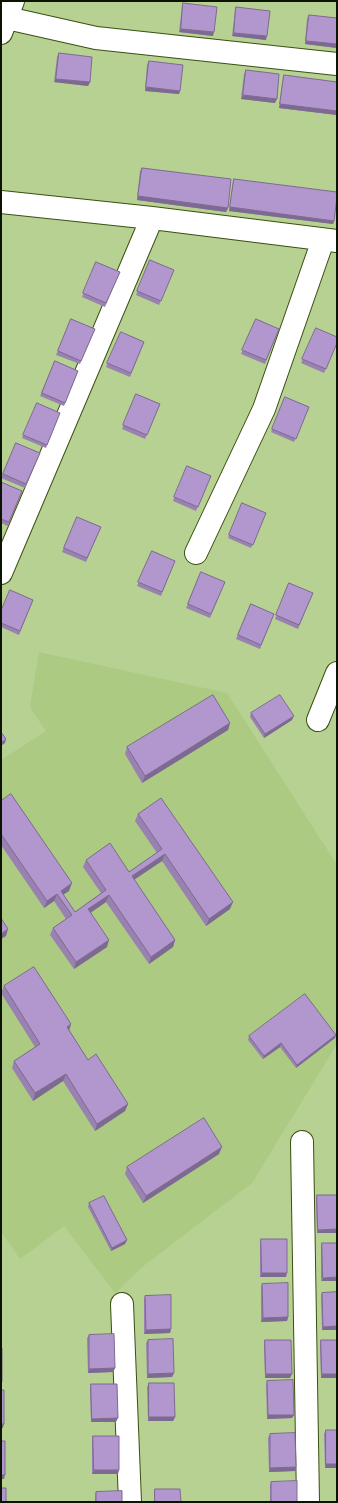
<!DOCTYPE html>
<style>
body{margin:0}
#map{position:relative;width:338px;height:1503px;overflow:hidden;background:#b6d191;font-family:Commissioner,sans-serif}
canvas{display:block}
.frame{position:absolute;inset:0;border:2px solid #0b1400;pointer-events:none}
</style>
<div id="map">
<canvas width="338" height="1503"></canvas>
<div class="frame"></div>
</div>
<script>
const g = document.querySelector('canvas').getContext('2d');
g.lineJoin = 'round';
function fillPath(path, color) { g.fillStyle = color; g.fill(path, 'evenodd'); }
function trace(path, color, width, dash) { g.strokeStyle = color; g.lineWidth = width; g.lineCap = dash ? 'butt' : 'round'; g.setLineDash(dash || []); g.stroke(path); }
const built = new Path2D(`
 M39 652 227 693 337 865V1044L252 1183 141 1268 115 1293 64 1226 20 1259 1 1232V760L46 731 30 707Z`);
const minor = new Path2D(`
 M7 18 96 38 337 64
 M1 33 13 1
 M1 202 152 218 337 241
 M196 553 264 409 323 240
 M1 573 152 218
 M318 720 337 673
 M302 1142 308 1502
 M122 1304 130 1502`);
const wall = new Path2D(`
 M183 3 213 36 179 32 182 7Z
 M236 7 266 40 232 36 235 11Z
 M309 15 337 18V48L305 44 307 19Z
 M59 53 90 82 88 86 54 82 57 57Z
 M149 61 180 91 179 94 145 91 147 65Z
 M246 70 275 103 241 99 244 74Z
 M284 75 337 82V115L279 108 283 79Z
 M142 168 228 208 226 212 137 200 140 171Z
 M234 179 334 221 333 224 229 211 233 182Z
 M150 260 174 270 159 305 136 295Z
 M96 262 120 272 105 307 82 297Z
 M71 319 95 329 80 364 56 355Z
 M256 319 279 329 265 364 241 354Z
 M316 328 337 343 324 373 301 363Z
 M121 332 144 342 130 377 106 367Z
 M55 361 78 371 64 406 40 396Z
 M136 394 160 404 145 439 122 429Z
 M285 397 309 407 294 442 271 432Z
 M37 403 60 413 46 448 22 438Z
 M16 443 40 453 25 488 1 478Z
 M187 466 211 476 196 511 173 501Z
 M1 482 22 491 8 526 1 523Z
 M242 503 266 513 251 548 228 538Z
 M77 517 101 527 86 562 62 552Z
 M152 551 175 561 161 596 137 586Z
 M201 572 225 582 210 618 186 608Z
 M289 583 313 593 298 629 275 619Z
 M33 600 19 635 1 627V611Z
 M251 604 274 614 260 649 236 639Z
 M251 713 292 720 264 738 250 717Z
 M230 723 228 730 142 783 125 754 127 747Z
 M1 801 69 891 63 895 75 912 101 893 83 867 86 860 129 872 157 853 135 821 138 814 230 909 206 926 162 861 134 880 175 940 173 947 149 964 106 902 91 912 107 947 74 969 50 935 53 928 66 919 54 901 44 908 1 845Z
 M4 986 71 1024 69 1030 88 1060 128 1104 125 1111 95 1131 63 1081 33 1101 12 1068 14 1061 35 1047 1 993Z
 M336 1035 335 1038 296 1068 280 1047 263 1059 248 1040 249 1036Z
 M219 1154 143 1203 125 1174 127 1167Z
 M317 1195H337L317 1233 316 1199Z
 M89 1203 127 1240 125 1244 111 1251 88 1207Z
 M261 1239 286 1277H260V1243Z
 M322 1243H337L321 1281V1247Z
 M262 1284 288 1317 287 1321 261 1322V1287Z
 M337 1292V1330H322L321 1296 322 1293Z
 M145 1296 171 1329 170 1333 144 1334V1299Z
 M89 1335 115 1368 113 1372 88 1373 87 1338Z
 M148 1340 174 1373 172 1377 147 1378 146 1343Z
 M265 1340 290 1378H265L264 1344Z
 M321 1340H337V1378H321L320 1344Z
 M267 1381 292 1418 267 1419 266 1384Z
 M149 1383 175 1417 173 1421H148L147 1387Z
 M91 1384 116 1422H91L90 1388Z
 M326 1430H337V1468H325L324 1434Z
 M270 1434 295 1471 269 1472 268 1438Z
 M93 1436 118 1474H92V1440Z
 M271 1482 297 1502H270V1485Z
 M155 1489 181 1502H154V1493Z
 M96 1492 122 1502H95V1495Z`);
const shadedWall = new Path2D(`
 M104 1H118L117 2Z
 M181 29 214 32 213 36 179 32Z
 M234 33 267 36 266 40 232 36Z
 M306 41 337 44V48L305 44Z
 M56 79 90 82 88 86 54 82Z
 M146 87 180 91 179 94 145 91Z
 M243 95 277 99 275 103 241 99Z
 M280 104 337 111V115L279 108Z
 M138 196 228 208 226 212 137 200Z
 M230 207 334 221 333 224 229 211Z
 M294 716 292 720 264 738 265 734Z
 M230 723 228 730 142 783 145 776Z
 M6 739 5 743 1 746V743Z
 M165 854 162 861 129 883 132 876Z
 M72 883 69 891 59 897 61 891Z
 M57 894 54 901 44 908 47 901Z
 M109 895 106 902 86 916 88 909Z
 M233 902 230 909 206 926 209 919Z
 M8 929 6 936 1 939V934Z
 M109 940 107 947 74 969 76 962Z
 M175 940 173 947 149 964 151 957Z
 M71 1024 69 1031 67 1027Z
 M336 1035 335 1038 296 1068 297 1065Z
 M281 1043 280 1047 263 1059 264 1056Z
 M66 1074 63 1081 33 1101 35 1093Z
 M128 1104 125 1111 95 1131 97 1124Z
 M222 1147 219 1154 143 1203 146 1196Z
 M337 1229V1233H317L318 1230Z
 M127 1240 125 1244 111 1251 112 1248Z
 M262 1273H287L286 1277H260Z
 M337 1277V1281H321L323 1278Z
 M288 1317 287 1321 261 1322 263 1318Z
 M337 1326V1330H322L323 1327Z
 M171 1329 170 1333 144 1334 146 1330Z
 M115 1368 113 1372 88 1373 89 1369Z
 M174 1373 172 1377 147 1378 148 1374Z
 M266 1374H292L290 1378H265Z
 M322 1374H337V1378H321Z
 M268 1415H294L292 1418 267 1419Z
 M149 1417H175L173 1421H148Z
 M118 1418 116 1422H91L92 1419Z
 M1 1424H4L3 1428H1Z
 M326 1464H337V1468H325Z
 M296 1467 295 1471 269 1472 270 1468Z
 M94 1470H119L118 1474H92Z
 M1 1475H5L4 1479H1Z`);
const building = new Path2D(`
 M183 3 217 7 214 32 181 29Z
 M236 7 270 11 267 36 234 33Z
 M309 15 337 18V44L306 41Z
 M59 53 92 57 90 82 56 79Z
 M149 61 183 65 180 91 146 87Z
 M246 70 279 74 277 99 243 95Z
 M284 75 337 82V111L280 104Z
 M142 168 231 179 228 208 138 196Z
 M234 179 337 192V197L334 221 230 207Z
 M150 260 174 270 161 301 137 291Z
 M96 262 120 272 106 303 83 293Z
 M71 319 95 329 81 361 58 351Z
 M256 319 279 329 266 360 242 350Z
 M316 328 337 337V343L326 369 302 359Z
 M121 332 144 342 131 373 107 363Z
 M55 361 78 371 65 403 42 393Z
 M136 394 160 404 147 435 123 425Z
 M285 397 309 407 296 439 272 429Z
 M37 403 60 413 47 445 23 435Z
 M16 443 40 453 26 484 3 474Z
 M187 466 211 476 198 507 174 497Z
 M1 482 22 491 9 522 1 519Z
 M242 503 266 513 253 545 229 535Z
 M77 517 101 527 87 558 64 548Z
 M152 551 175 561 162 592 138 582Z
 M201 572 225 582 211 614 188 604Z
 M289 583 313 593 299 625 276 615Z
 M10 590 33 600 20 631 1 623V611Z
 M251 604 274 614 261 645 238 635Z
 M213 695 230 723 145 776 127 747Z
 M280 695 294 716 265 734 251 713Z
 M1 732 6 739 1 743Z
 M11 794 72 883 61 891 75 912 106 890 86 860 110 843 129 872 162 849 138 814 161 798 233 902 209 919 165 854 132 876 175 940 151 957 109 895 88 909 109 940 76 962 53 928 72 915 57 894 47 901 1 834V801Z
 M1 918 8 929 1 934Z
 M34 967 71 1024 67 1027 88 1060 96 1054 128 1104 97 1124 66 1074 35 1093 14 1061 40 1044 4 986Z
 M305 994 336 1035 297 1065 281 1043 264 1056 249 1036Z
 M204 1118 222 1147 146 1196 127 1167Z
 M317 1195H337V1229L318 1230Z
 M104 1196 127 1240 112 1248 89 1203Z
 M261 1239H287V1273H262Z
 M322 1243H337V1277L323 1278Z
 M288 1283V1317L263 1318 262 1284Z
 M337 1292V1326L323 1327 322 1293Z
 M171 1295V1329L146 1330 145 1296Z
 M114 1334 115 1368 89 1369V1335Z
 M173 1339 174 1373 148 1374V1340Z
 M265 1340H291L292 1374H266Z
 M321 1340H337V1374H322Z
 M1 1348H2V1382H1Z
 M293 1380 294 1415H268L267 1381Z
 M149 1383H174L175 1417H149Z
 M91 1384H117L118 1418 92 1419Z
 M1 1390H4V1424H1Z
 M326 1430H337V1464H326Z
 M295 1433 296 1467 270 1468V1434Z
 M93 1436H119V1470H94Z
 M1 1441H5V1475H1Z
 M297 1481V1502H271V1482Z
 M1 1488H6V1502H1Z
 M155 1489H180L181 1502H155Z
 M122 1491V1502H96V1492Z`);
fillPath(built, '#acca82');
trace(minor, '#3a5011', 24);
trace(minor, '#fff', 22);
fillPath(wall, '#9982b1');
fillPath(shadedWall, '#7d6a90');
fillPath(building, '#b297ce');
trace(building, '#7d6a90', 1);
</script>
